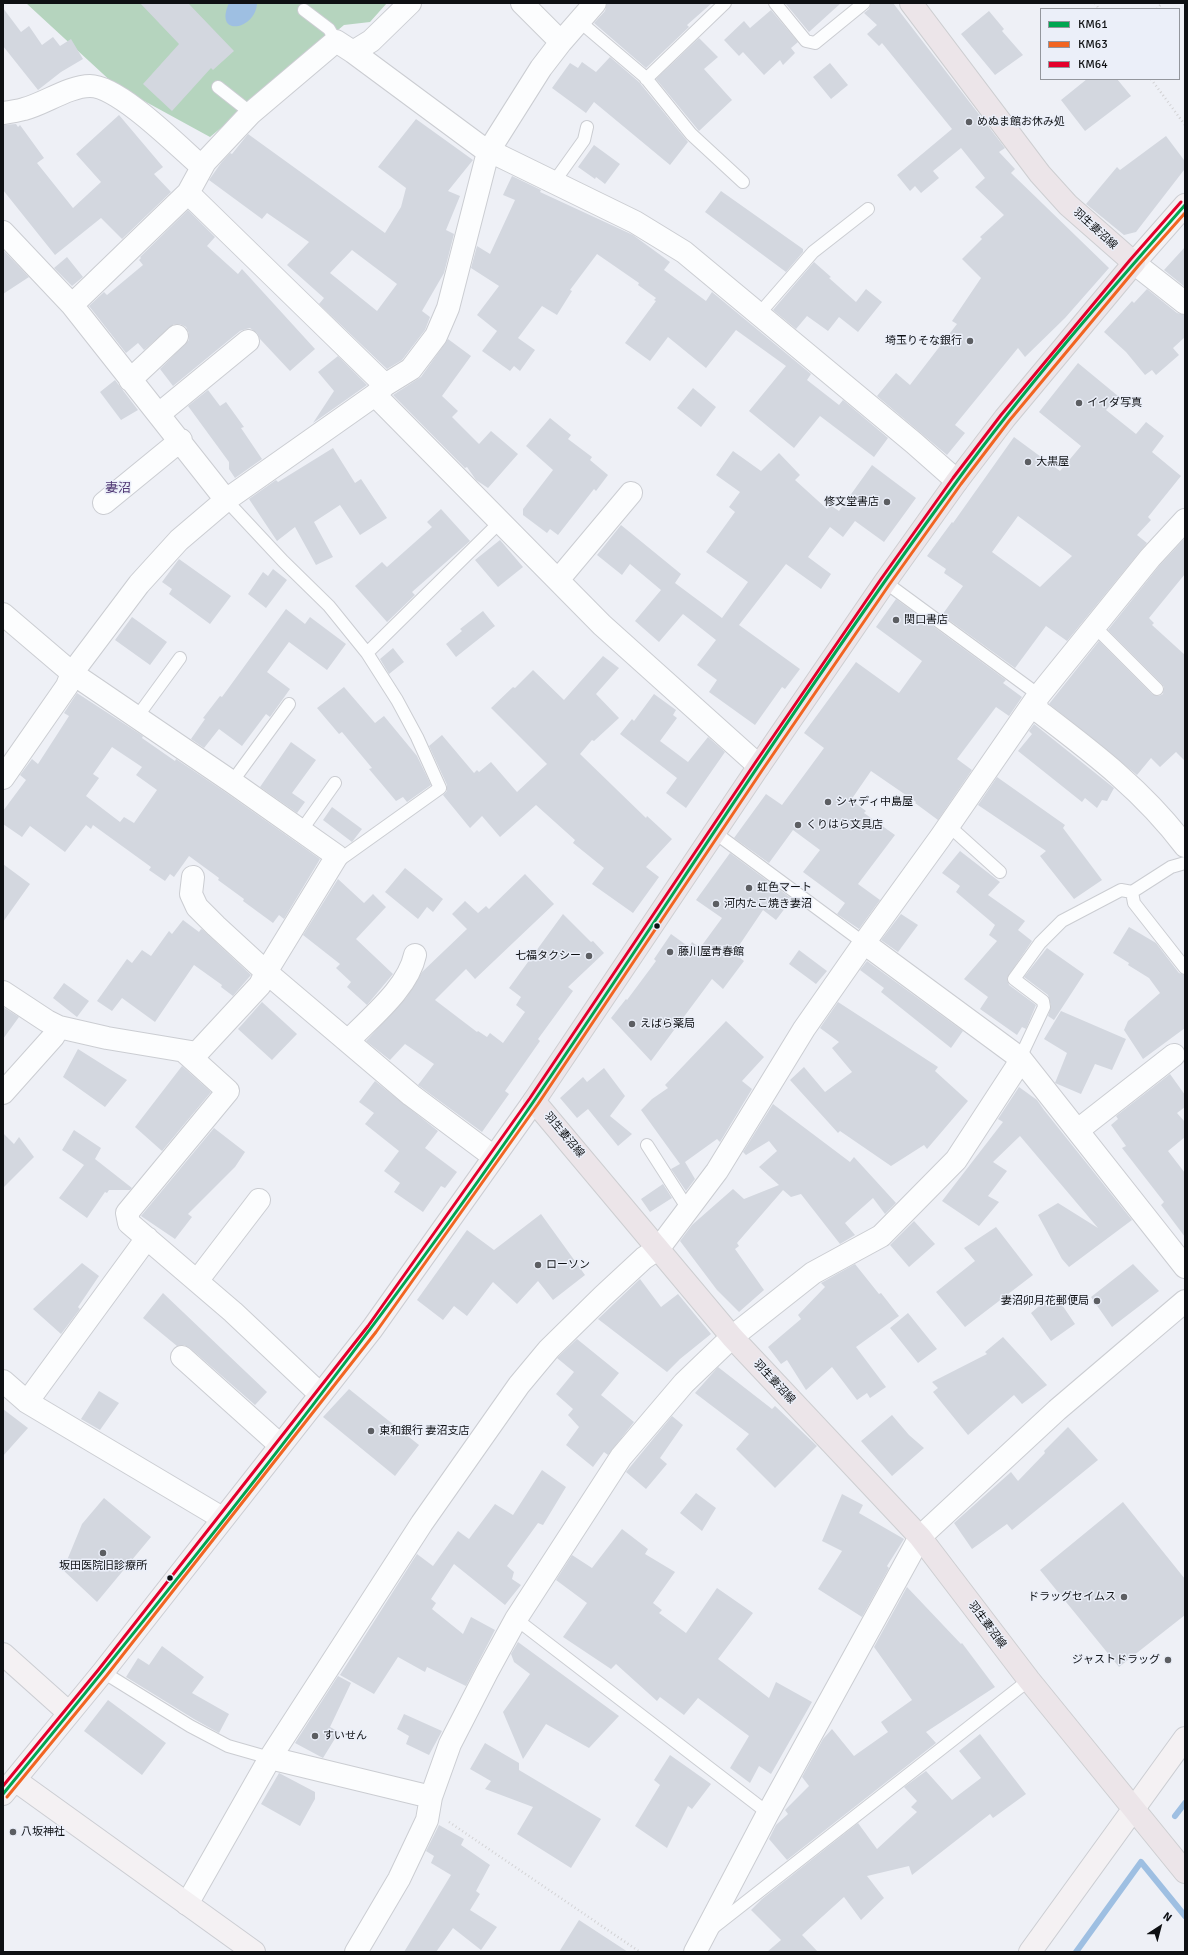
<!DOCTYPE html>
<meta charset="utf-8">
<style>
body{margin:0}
#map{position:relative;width:1188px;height:1955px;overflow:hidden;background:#eef0f6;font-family:Signika,sans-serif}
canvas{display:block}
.frame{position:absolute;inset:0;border:4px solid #0e1013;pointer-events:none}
.legend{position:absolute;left:1040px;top:8px;width:140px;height:72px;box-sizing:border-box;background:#ebeff9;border:1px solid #93969d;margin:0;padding:5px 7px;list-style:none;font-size:12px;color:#0e1013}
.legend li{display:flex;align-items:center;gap:8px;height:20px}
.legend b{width:20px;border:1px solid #93969d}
.north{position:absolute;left:1140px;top:1907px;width:40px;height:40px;-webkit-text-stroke:3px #ebeff9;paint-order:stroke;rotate:36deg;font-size:11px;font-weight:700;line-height:16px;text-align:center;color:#0e1013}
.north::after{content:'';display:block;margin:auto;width:14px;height:18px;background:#0e1013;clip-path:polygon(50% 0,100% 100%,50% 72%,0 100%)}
</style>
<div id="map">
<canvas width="1188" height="1955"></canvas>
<div class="frame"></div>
<ul class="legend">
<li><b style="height:5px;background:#00a651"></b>KM61</li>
<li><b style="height:5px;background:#f26522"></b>KM63</li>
<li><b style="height:5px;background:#e4002b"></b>KM64</li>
</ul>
<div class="north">N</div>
</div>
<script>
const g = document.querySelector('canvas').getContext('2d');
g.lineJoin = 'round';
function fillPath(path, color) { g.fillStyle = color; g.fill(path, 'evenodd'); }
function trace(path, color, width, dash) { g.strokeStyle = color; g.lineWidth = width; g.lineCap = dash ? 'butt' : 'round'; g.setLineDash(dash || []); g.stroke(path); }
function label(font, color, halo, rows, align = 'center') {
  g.font = font + ' Signika,"Noto Sans JP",sans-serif'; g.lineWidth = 3; g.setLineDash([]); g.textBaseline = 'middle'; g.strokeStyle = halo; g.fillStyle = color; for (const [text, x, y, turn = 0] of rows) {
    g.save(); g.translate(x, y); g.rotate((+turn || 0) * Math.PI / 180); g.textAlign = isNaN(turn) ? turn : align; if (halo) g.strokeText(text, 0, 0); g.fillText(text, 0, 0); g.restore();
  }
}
const forest = new Path2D(`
 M26 3H387L370 22 344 25 210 137 115 85Z`);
const water = new Path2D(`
 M229 3H257C256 30 213 38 229 3Z`);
const stream = new Path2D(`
 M1175 1816 1185 1803
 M1076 1952 1141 1862 1185 1916`);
const building = new Path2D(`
 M140 3H188L234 51 213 70 211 68 172 111 143 84 179 44Z
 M607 3H712L687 25 689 27 646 68 594 23 605 11Z
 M785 3H841L809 32Z
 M871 3H893L1005 148 999 152 1015 169 1011 173 1109 268 1065 318 1025 357 1018 348 955 425 965 433 947 455 877 396 896 373 910 385 957 324 952 321 981 278 962 259 982 239 980 237 1004 215 975 187 985 178 961 148 933 171 939 178 921 193 915 186 910 191 897 175 952 129 882 43 879 46 867 34 877 25 864 13 869 9Z
 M3 8 21 32 29 26 42 45 53 37 60 46 71 39 83 59 61 72 38 90 3 46Z
 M771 10 798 42 791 48 795 53 783 65 780 60 764 75 743 52 739 56 724 40 744 21 750 28Z
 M989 11 1004 29 1002 31 1023 55 995 75 961 34Z
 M699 38 718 57 704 69 732 100 699 131 656 79Z
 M610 57 639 82 688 142 670 165 594 102 586 113 552 88 570 63 578 68 582 62 596 72Z
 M830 63 848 85 831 99 813 77Z
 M1087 79H1117L1131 96 1085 131 1061 100Z
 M119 115 163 167 154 174 171 192 122 239 101 218 55 255 3 190V125L16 124 18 127 20 125 44 158 37 163 73 208 101 182 76 154Z
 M416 119 473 160 448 191 460 196 446 230 454 234 444 273 422 311 430 317 425 330 402 360 387 369 319 304 324 298 287 265 309 242 267 213 262 219 209 180 221 163 230 153 232 154 248 134 385 233 401 207 406 188 378 167ZM352 250 397 284 377 311 330 273Z
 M1166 136 1184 160V170L1136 232 1124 235 1086 204 1117 167 1120 170Z
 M594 145 620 164 605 184 596 177 595 179 578 167Z
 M512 176 541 190 540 192 633 235 670 262 664 270 706 301 712 292 811 374 807 380 839 405 843 400 888 438 874 457 820 416 794 448 749 411 786 366 736 330 706 368 668 337 650 361 625 343 656 301 654 300 656 298 638 285 639 283 597 254 570 290 572 291 557 315 542 306 518 338 535 350 520 371 514 366 510 371 482 351 497 331 477 315 499 286 471 268 477 246 490 254 515 200 503 195Z
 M721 191 803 249V252L786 272 705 212Z
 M188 210 215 237 207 246 238 274 242 269 315 349 290 371 260 339 257 333 250 328 246 329 240 331 173 386 160 369 189 340V333L186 327 180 324H174L144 350 138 343 126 353 89 306 104 292 107 295 143 265 139 260 141 258 140 257Z
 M1185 247V287L1164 270Z
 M3 250 29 277 3 294Z
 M67 257 83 277 72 286 54 268Z
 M814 262 831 277 829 278 856 302 866 289 882 302 858 332 839 317 828 331 807 316 796 329 773 310Z
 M1147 289 1177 313 1185 315V337L1173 348 1179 355 1156 375 1152 370 1145 375 1126 352 1104 332 1132 301 1134 303Z
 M448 339 471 356 442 396 458 411 452 417 479 444 491 431 518 454 488 488 476 480 467 467 465 468 393 395 421 377Z
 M338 356 367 385 313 423 334 391 318 372Z
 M1078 363 1118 396 1106 410 1136 434 1146 422 1164 436 1152 452 1181 476 1148 517 1151 520 1137 535 1147 543 1067 641 1046 626 1015 668 942 615 963 586 944 573 946 569 927 556 952 522 953 523 1014 437 1060 471 1081 446 1039 412ZM1018 516 1072 556 1040 587 992 552Z
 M115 380 138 410 121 420 100 392Z
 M693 388 716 407 701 427 677 408Z
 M208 390 220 406 226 402 244 427 241 428 262 459 235 478 229 469V462L188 406Z
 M550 418 571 435 568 439 592 457 590 460 608 475 596 491 594 489 558 535 550 529 547 533 523 515V509L553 470 526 446Z
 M333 448 355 483 361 479 387 518 360 535 340 505 314 522 333 557 316 565 295 527 277 541 249 499 276 480 278 482Z
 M733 451 761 471 779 453 800 475 795 480 827 509 830 505 839 511 872 465 916 498 884 542 855 521 843 537 830 527 808 557 831 574 821 589 786 564 739 625 800 669 785 689 782 687 755 725 709 692 717 680 697 665 716 640 683 614 659 642 635 621 661 590 630 564 622 575 597 555 621 525 681 574 675 583 722 618 748 582 706 552 735 512 729 507 740 492 716 475Z
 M441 509 470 541 412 592 415 595 387 622 355 586 382 562 387 567 432 527 427 522Z
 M1185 538V574L1149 618 1154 623 1152 625 1185 655V761L1176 752 1160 767 1151 758 1137 775 1049 704 1099 641 1152 694 1159 696 1163 694 1164 687 1162 684 1108 630 1159 566Z
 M500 540 523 567 498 587 475 560Z
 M179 559 231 596 210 624 169 594 172 589 162 582Z
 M273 569 287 580 266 608 248 594 263 572 268 576Z
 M896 599 1006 680 1003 683 1022 697 1009 716 996 707 957 759 972 770 938 820 915 803 916 802 871 771 851 800 866 811 864 813 895 835 858 884 880 900 859 929 837 914 845 903 803 872 820 850 793 830 769 863 734 838 766 794 782 805 824 748 804 733 856 662 899 693 922 661 876 627Z
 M286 609 305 624 310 617 346 644 327 670 289 642 267 672 290 689 270 717 266 714 242 746 219 729 204 748 191 739 205 719 203 718 220 696 222 697Z
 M483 611 495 626 456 657 446 644 462 631 460 629Z
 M132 617 167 642 150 665 115 640Z
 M393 648 404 662 389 674 380 659Z
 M603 656 619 668 596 694 619 718 594 741 592 740 580 754 646 818 647 816 672 839 646 867 659 877 633 913 592 884 604 868 573 843 575 840 536 805 500 837 482 816 470 828 443 795 447 791V785L429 746 442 735 474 773 477 770 479 772 491 762 517 792 547 764 491 708 513 687 515 688 533 670 564 700Z
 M344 687 375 723 384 716 417 756 431 785 407 802 403 797 396 801 369 769 372 768 342 732 339 734 317 708Z
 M77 693 143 736 142 738 175 761 176 759 225 792 320 859 284 919 279 915 273 923 243 901 244 899 218 880 219 878 189 856 174 877 170 874 165 881 149 870 151 867 93 825 91 829 86 825 65 852 30 826 22 837 3 824V811L26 780 20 775 32 759 38 764 69 716 64 713ZM112 747 142 767 136 775 157 790 134 823 124 817 120 822 86 796 99 778 93 774Z
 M654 694 676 710 673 715 677 718 660 741 688 762 708 737 725 752 686 808 666 793 677 778 620 734 632 719 634 721Z
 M1034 724 1114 788 1107 801 1102 800 1097 808 1085 798 1082 802 1018 751 1032 734 1029 731Z
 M291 742 316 760 292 793 305 802 297 813 260 787Z
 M997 777 1065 825 1063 828 1102 880 1074 899 1040 856 1046 851 978 805Z
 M332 807 362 829 352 842 323 820Z
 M960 851 1000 882 988 895 1025 921 1018 930 1032 941 1007 978 1009 985 1036 1005 1026 1029 1022 1027 1017 1035 980 1009 988 997 964 979 997 941 989 935 995 925 956 892 960 886 942 873Z
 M730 853 792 899 776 920 763 910 734 953 744 961 723 989 712 979 651 1061 611 1018 626 999 627 1000 656 961 654 959 671 934 689 947 692 942 700 948 722 918 696 900Z
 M3 864 30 884 3 922Z
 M405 868 443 899 433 912 427 907 418 919 385 892Z
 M525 874 554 904 475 979 466 969 435 1000 477 1032 478 1031 487 1037 490 1033 503 1043 525 1012 516 1005 521 997 509 988 563 914 591 942 593 941 604 953 568 987 573 991 538 1039 540 1041 505 1091 509 1094 482 1132 418 1085 434 1064 405 1044 390 1060 366 1041 406 998 422 972 467 929 452 914 465 901 478 913 486 906 489 909Z
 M338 879 364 903 373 894 386 907 356 939 393 974 367 1005 347 987 351 982 336 968 340 964 303 935Z
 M901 914 918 925 898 952 881 940Z
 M183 920 199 932 201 929 203 930 251 975 233 996 221 987 222 985 194 965 155 1022 122 998 112 1011 97 1001 127 959 132 963 142 950 151 956 169 931 172 934Z
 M1129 927 1156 943 1179 973 1185 975V1028L1143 1059 1124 1030 1128 1021 1160 993 1149 978 1128 965 1129 963 1113 953Z
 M1047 948 1084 974 1054 1020 1048 1016 1051 1006 1048 995 1024 977Z
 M799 950 827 971 816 984 789 964Z
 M867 961 963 1031 951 1048 881 992 884 988 860 970Z
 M64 983 89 1001 77 1017 53 998Z
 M262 1002 297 1034 272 1060 238 1029Z
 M838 1002 938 1067 935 1071 968 1101 927 1149 924 1145 891 1166 840 1131 838 1133 790 1080 804 1067 825 1092 852 1072 832 1048 839 1042 820 1028Z
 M3 1007 19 1017 3 1039Z
 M1061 1011 1126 1039 1112 1070 1095 1064 1081 1094 1055 1083 1067 1053 1044 1039Z
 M726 1021 764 1057 742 1081 752 1089 720 1142 717 1139 685 1162 695 1179 686 1191 671 1169 680 1164 641 1110 652 1099 668 1088 665 1085Z
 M78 1049 127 1080 105 1107 63 1077Z
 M182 1066 211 1092 162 1151 135 1127Z
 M604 1068 625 1096 610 1116 632 1134 618 1146 588 1109 577 1118 560 1098 583 1077 587 1082Z
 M1170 1074 1185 1095V1107L1177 1113 1185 1122V1137L1168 1151 1185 1173V1237L1161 1205 1164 1202 1122 1148 1126 1146 1111 1125 1118 1119 1116 1116Z
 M375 1081 438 1131 425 1148 457 1172 445 1188 441 1186 423 1212 394 1192 400 1183 384 1171 399 1151 365 1124 374 1113 359 1102Z
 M1019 1087 1037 1100 1044 1110 1132 1220 1069 1267 1062 1259 1038 1215 1058 1203 1098 1228 1020 1136 993 1162 1007 1171 988 1196 999 1202 979 1226 942 1201 1003 1122 998 1119Z
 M773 1104 850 1162 854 1157 896 1203 885 1214 873 1198 845 1223 855 1235 840 1244 801 1194 791 1197 783 1190 737 1243 739 1246 735 1249 764 1290 739 1312 717 1290 680 1241 692 1225 733 1189 744 1199 779 1185 759 1167 777 1151 769 1141 746 1155 743 1152Z
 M214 1128 245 1152 235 1167 188 1214 192 1217 175 1239 141 1216Z
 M74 1130 101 1148 95 1159 132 1188 130 1190H109L107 1193 105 1192 87 1218 59 1198 84 1165 62 1150Z
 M3 1133 14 1144 19 1137 34 1157 3 1188Z
 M663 1184 672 1198 650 1212 641 1199Z
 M541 1214 585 1275 553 1300 538 1281 517 1304 493 1282 467 1316 454 1306 443 1320 417 1300 467 1230 494 1250Z
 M914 1221 935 1244 909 1267 890 1245Z
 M996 1227 1033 1275 965 1327 936 1292 975 1261 964 1248Z
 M82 1263 99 1276 78 1307 80 1309 61 1334 33 1309Z
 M855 1264 879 1294 881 1293 899 1316 856 1347 886 1387 870 1398 867 1393 857 1400 832 1367 806 1390 787 1360 781 1364 768 1347 801 1319 798 1315 825 1287 821 1283Z
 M1133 1264 1159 1291 1112 1327 1091 1297Z
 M640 1279 661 1307 678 1294 711 1334 680 1359 667 1372 598 1319Z
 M163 1293 267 1392 255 1405 190 1348 184 1345 177 1346 143 1318Z
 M1054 1293 1075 1324 1051 1341 1031 1313Z
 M908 1313 937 1349 918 1363 890 1328Z
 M1003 1337 1047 1385 1022 1404 1014 1395 968 1435 933 1392 938 1388 932 1382 987 1354 985 1352Z
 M577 1339 619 1373 601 1395 634 1422 608 1455 604 1452 593 1467 566 1445 579 1427 568 1415 573 1409 556 1394 574 1372 557 1358Z
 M718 1367 772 1409 775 1406 817 1446 775 1488 736 1449 749 1434 695 1393Z
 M349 1389 419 1445 395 1476 323 1417Z
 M99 1391 119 1403 100 1430 81 1419Z
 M3 1409 28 1428 3 1456Z
 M892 1415 909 1435 924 1448 892 1476 861 1441Z
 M672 1416 683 1425 660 1458 667 1464 646 1489 626 1472Z
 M1068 1427 1098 1460 1012 1530 1007 1524 972 1549 954 1523 1011 1472 1018 1481 1045 1453 1044 1451Z
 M542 1470 566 1487 543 1525 538 1523 507 1566 514 1572 512 1579 521 1585 505 1605 454 1564 431 1599 436 1603 432 1609 463 1634 471 1617 495 1630 466 1686 427 1667 425 1672 398 1657 374 1694 340 1675 417 1554 433 1566 458 1531 469 1539 495 1504 513 1515Z
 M696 1493 716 1508 702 1531 680 1513Z
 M842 1494 863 1505 859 1513 904 1539 887 1566 889 1568 862 1617 818 1589 842 1551 822 1541Z
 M104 1498 151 1537 97 1602 63 1570 82 1524Z
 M1123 1502 1185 1579V1615L1119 1667 1040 1570Z
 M622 1529 648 1549 645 1554 675 1572 653 1603 662 1610 659 1613 686 1633 717 1588 753 1613 718 1659 769 1698 776 1682 812 1702 771 1774 759 1766 750 1783 730 1768 749 1736 698 1698 684 1715 660 1697 657 1701 616 1664 611 1669 563 1637 587 1603 556 1580 572 1555 592 1568Z
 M907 1587 961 1644 962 1643 995 1687 926 1732 936 1743 787 1860 769 1839 776 1825 788 1814 785 1810 809 1786 802 1777 823 1739 832 1729 854 1756 888 1732 881 1722 912 1700 874 1647Z
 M518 1642 619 1716 589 1748 546 1724 523 1759 503 1712 530 1674 514 1662 511 1654Z
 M162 1646 204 1677 192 1693 229 1714 219 1733 194 1719 126 1677 138 1658 149 1665Z
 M338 1676 351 1683 330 1727 339 1732 323 1758 295 1743Z
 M108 1700 166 1743 142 1775 84 1731Z
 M404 1714 442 1731 429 1755 406 1744 409 1736 397 1729Z
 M980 1734 1026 1794 993 1818 990 1814 912 1875 909 1866 867 1876 884 1898 861 1920 844 1897 802 1935 818 1952H767L781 1940 751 1910 762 1899 858 1823 877 1849 917 1812 911 1807 917 1801 904 1787 926 1771 952 1800 981 1778 959 1751Z
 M485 1743 519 1763V1770L601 1819 571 1868 517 1834 533 1807 485 1789 491 1781 470 1769Z
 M670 1755 711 1784 692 1809 688 1806 667 1848 635 1826 660 1785 654 1780Z
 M279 1773 315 1792V1799L300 1826 261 1804Z
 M439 1825 464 1839 461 1845 490 1865 476 1891 480 1894 470 1910 497 1927 481 1950 453 1928 436 1952H404L451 1875 431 1863 434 1856 426 1851Z
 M579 1920 628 1952H559Z`);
const path = new Path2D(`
 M1095 3 1099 9
 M1157 9 1162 3
 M1151 79 1185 125
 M449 1822 640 1952`);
const lane = new Path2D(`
 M775 3 806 41 815 43 864 3
 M304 10 329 29 336 41
 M579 21 645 77 691 134 743 182
 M646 79 725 3
 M218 87 251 113
 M554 182 584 140 587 127
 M759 314 813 252 868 209
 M226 500 283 561 329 606 367 653 397 700 417 737 440 788 335 863
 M885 582 1032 690 1036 699
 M1095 627 1157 689
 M367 653 501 521
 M137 717 180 658
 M232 782 289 704
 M949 826 1000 872
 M301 831 335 783
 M714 832 864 943
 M1132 892 1134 903 1185 968
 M1020 1058 1044 1007 1043 1001 1014 979 1040 943 1062 921 1121 890 1132 892 1171 867 1185 863
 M647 1145 688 1209
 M516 1619 768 1813
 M103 1672 190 1726 228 1746 270 1758
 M714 1927 1029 1680`);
const street = new Path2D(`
 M522 3 561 42
 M353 52 371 41 410 3
 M3 113C10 112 17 111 24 109 44 104 69 86 90 86 119 86 179 147 202 167
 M188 193 385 385
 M3 232 72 305 226 500
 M1134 263 1185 303
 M72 305 188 193 205 162 251 113 336 41 353 52 488 152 500 156 635 222 684 252 914 443 957 481
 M130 380 177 336
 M375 395 602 625 759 766
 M159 414 248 341
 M104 503 181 440
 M558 580 631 493
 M3 614 72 673 232 782 337 856 266 972 260 985 197 1053 107 1038 59 1027 47 1021 3 992
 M1036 699 1037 710C1092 752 1143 790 1185 846
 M3 778 67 686 72 673 139 584 179 540 226 500 375 395 385 385 411 369 436 336 448 308 488 152 541 68 561 42 595 3
 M193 877 191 894 197 907 216 926 266 972 411 1095 494 1157
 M864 943 1020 1058 1185 1267
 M348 1041C371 1017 408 988 415 955
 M186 1053 228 1091 127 1213 129 1223 233 1312 320 1394
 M3 1093 53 1037 59 1027
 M1078 1130 1174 1055
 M197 1281 259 1200
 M182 1357 280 1445
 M3 1381 27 1402 222 1518
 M27 1402 147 1238
 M270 1758 431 1797
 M187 1904 270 1758 422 1523 519 1385 549 1349 603 1296 644 1258 659 1248 717 1171 804 1029 864 943 940 838 1036 699 1150 558 1185 520
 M356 1952 399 1879 427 1820 431 1797 450 1744 487 1672 516 1619 621 1457 684 1383 732 1337 813 1273 881 1236 956 1160 1016 1068 1020 1058
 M695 1952 768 1813 920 1537 1057 1410 1185 1301`);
const secondary = new Path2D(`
 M1134 263 1185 205
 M3 1654 69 1713
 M15 1780 254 1952
 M3 1794 103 1672 372 1329 534 1101
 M1030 1952 1185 1738`);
const primary = new Path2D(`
 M911 3 1040 174 1068 205 1134 263 1005 418 957 481 885 582 759 766 534 1101 732 1337 920 1537 1029 1680 1185 1872`);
const bus1 = new Path2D(`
 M3 1794C188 1568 371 1339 536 1098 676 893 809 682 957 481 1027 385 1106 295 1185 205`);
const bus2 = new Path2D(`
 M7 1797 107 1675 376 1332 538 1104 763 769 889 585 961 484 1009 421 1138 266 1185 213`);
const bus3 = new Path2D(`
 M3 1786 99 1669 368 1326 530 1098 755 763 881 579 953 478 1001 415 1130 260 1181 202`);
const markers = [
 [969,122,4,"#5c5e62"],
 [970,341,4,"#5c5e62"],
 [1079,403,4,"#5c5e62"],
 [1028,462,4,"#5c5e62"],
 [887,502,4,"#5c5e62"],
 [896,620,4,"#5c5e62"],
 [828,802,4,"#5c5e62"],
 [798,825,4,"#5c5e62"],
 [749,888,4,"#5c5e62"],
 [716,904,4,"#5c5e62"],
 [657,926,3.5,"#0e1013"],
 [670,952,4,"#5c5e62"],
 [589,956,4,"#5c5e62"],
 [632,1024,4,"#5c5e62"],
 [538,1265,4,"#5c5e62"],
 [1097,1301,4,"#5c5e62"],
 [371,1431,4,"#5c5e62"],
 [103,1553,4,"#5c5e62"],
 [170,1578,3.5,"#0e1013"],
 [1124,1597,4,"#5c5e62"],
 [1168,1660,4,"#5c5e62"],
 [315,1736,4,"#5c5e62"],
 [13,1832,4,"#5c5e62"]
];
const poiNames = [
 ["めぬま館お休み処",977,122],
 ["埼玉りそな銀行",962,341,"right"],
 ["イイダ写真",1087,403],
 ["大黒屋",1036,462],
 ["修文堂書店",879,502,"right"],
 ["関口書店",904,620],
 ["シャディ中島屋",836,802],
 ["くりはら文具店",806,825],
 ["虹色マート",757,888],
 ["河内たこ焼き妻沼",724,904],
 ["藤川屋青春館",678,952],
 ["七福タクシー",581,956,"right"],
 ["えばら薬局",640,1024],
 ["ローソン",546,1265],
 ["妻沼卯月花郵便局",1089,1301,"right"],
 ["東和銀行 妻沼支店",379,1431],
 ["坂田医院旧診療所",103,1566,"center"],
 ["ドラッグセイムス",1116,1597,"right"],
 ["ジャストドラッグ",1160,1660,"right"],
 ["すいせん",323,1736],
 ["八坂神社",21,1832]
];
const streetNames = [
 ["羽生妻沼線",1095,229,42],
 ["羽生妻沼線",564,1135,50],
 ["羽生妻沼線",774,1382,47],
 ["羽生妻沼線",987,1625,53]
];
const quarterNames = [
 ["妻沼",118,489]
];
fillPath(forest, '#b5d4be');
fillPath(water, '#9ebfe2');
trace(stream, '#9ebfe2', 6);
fillPath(building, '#d3d7df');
trace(lane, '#cbcdd2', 14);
trace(street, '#cbcdd2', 24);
trace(secondary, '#cbcdd2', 24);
trace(primary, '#cdced1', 24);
trace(path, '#d2d2d4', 2.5, [1, 3]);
trace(lane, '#fcfdfe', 12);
trace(street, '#fcfdfe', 22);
trace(secondary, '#f4f1f3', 22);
trace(primary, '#ece5e9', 22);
trace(bus1, '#00a651', 3);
trace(bus2, '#f26522', 3);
trace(bus3, '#e4002b', 3);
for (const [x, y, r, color] of markers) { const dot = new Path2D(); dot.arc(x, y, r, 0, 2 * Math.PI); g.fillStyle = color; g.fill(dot); trace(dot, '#ebeff9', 1.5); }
label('11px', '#0e1013', '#ebeff9', poiNames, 'left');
label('11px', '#0e1013', '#ebeff9', streetNames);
label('13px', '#503874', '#ebeff9', quarterNames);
</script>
